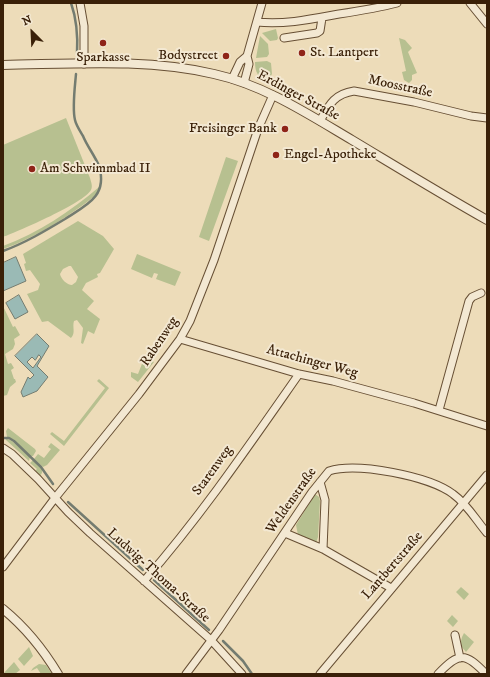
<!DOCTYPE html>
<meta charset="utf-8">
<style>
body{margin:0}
#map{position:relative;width:490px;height:677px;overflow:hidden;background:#eddcb9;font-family:"IM FELL DW Pica",serif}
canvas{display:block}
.frame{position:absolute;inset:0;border:4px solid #3a2008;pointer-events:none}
.north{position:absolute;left:12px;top:12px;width:40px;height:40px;-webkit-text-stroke:3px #f3e8d2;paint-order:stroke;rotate:336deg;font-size:11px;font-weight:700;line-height:16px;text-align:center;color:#3a2008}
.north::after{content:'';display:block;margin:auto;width:14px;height:18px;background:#3a2008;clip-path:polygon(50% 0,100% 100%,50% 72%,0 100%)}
</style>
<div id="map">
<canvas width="490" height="677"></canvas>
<div class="frame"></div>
<div class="north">N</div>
</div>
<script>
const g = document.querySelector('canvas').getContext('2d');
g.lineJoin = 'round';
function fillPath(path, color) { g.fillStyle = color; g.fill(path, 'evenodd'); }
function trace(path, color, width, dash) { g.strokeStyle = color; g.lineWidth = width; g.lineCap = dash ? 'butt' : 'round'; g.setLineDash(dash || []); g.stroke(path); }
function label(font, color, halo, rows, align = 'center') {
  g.font = font + ' "IM FELL DW Pica",serif'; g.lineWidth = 4; g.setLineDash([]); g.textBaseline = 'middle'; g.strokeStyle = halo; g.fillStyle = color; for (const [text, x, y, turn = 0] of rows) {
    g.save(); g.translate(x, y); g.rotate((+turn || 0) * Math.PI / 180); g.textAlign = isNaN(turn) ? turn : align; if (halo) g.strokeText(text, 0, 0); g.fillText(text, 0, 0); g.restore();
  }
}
const green = new Path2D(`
 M276 29 278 38 277 40 270 41 262 33Z
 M260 36 268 44 269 54 267 57 256 58Z
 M399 38 405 40 412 48 408 52 417 73 412 75V80L409 83 404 80 402 72 406 71Z
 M267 61 271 63 272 74 268 81C258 77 255 73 255 62Z
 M66 118 90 178C91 182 93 186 91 190 84 203 19 231 3 237V145Z
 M226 157 238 161 209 241 199 237Z
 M99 187V189L96 195C68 217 37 237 3 249V246C38 233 71 211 99 187Z
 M78 221 103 236 114 249 100 273 97 274 98 277 86 283 82 290 94 301 87 309 100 319 94 334 88 331 83 344 81 343 83 328 77 320 74 321C72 327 76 333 71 338L48 321 42 322 27 294 38 290 40 284 30 270 26 271 24 264 26 263 23 254ZM69 266H71L78 277 76 282 72 285C67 285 61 279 60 274L63 269Z
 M137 254 181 272 175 286 156 279 158 274 154 273 152 278 131 269Z
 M3 306 13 327 15 326 20 335 14 339 15 344 13 349 5 354 8 364 11 363 14 368 11 370 14 379H15L16 382 10 387 7 395 3 396Z
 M145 356 154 362 138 382 131 377V372L138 374Z
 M99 379 109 388 64 446 50 434 52 432 64 441 105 388 97 381Z
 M8 428 35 449 36 451 33 456H30L14 440 7 437 6 431Z
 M6 438 12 441 30 457 29 461 6 440Z
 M51 443 60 450 47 465 43 467 34 459 38 454 44 458 51 449 48 447Z
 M33 460 42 469V473L39 477 34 472 37 469 30 463Z
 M315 494 319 497 320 501 318 537 316 543 298 535 296 525Z
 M461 587 469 594 464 600 456 592Z
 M452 615 458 621 453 627 447 621Z
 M464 633 474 642 466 652 460 645 462 637Z
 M29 647 33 656 24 666 18 659Z
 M14 662 20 670 15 674H3Z
 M39 664 46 665 52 674H41L37 668 31 671 33 668Z`);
const water = new Path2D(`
 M16 257 26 281 3 291V263Z
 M19 295 28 312 15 319 6 303Z
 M37 334 49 346 37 366 48 377 37 391 23 397 21 392 28 377 30 379 34 375 15 356ZM39 355 41 357 33 368 27 362 32 357 35 360Z`);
const stream = new Path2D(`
 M71 3C77 20 78 36 77 54
 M3 251C25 243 45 231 65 219 87 205 108 196 99 166 95 156 87 146 83 136 80 131 76 125 75 120 72 108 75 86 76 74
 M3 438H9L14 441 41 467 53 484
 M68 502 143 570
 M154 580 209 630
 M223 641 243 661 252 674`);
const minor = new Path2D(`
 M80 3 84 26V64
 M470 3 487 24
 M257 22C284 25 312 19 339 14 359 11 378 8 397 3
 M284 38 317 33 320 31 322 18
 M232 79 240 62 247 56
 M244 83 249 64 247 56 262 3
 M320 121C329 105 334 94 354 91L414 102 471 116 487 118
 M180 339 299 374 333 381 414 403 487 426
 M439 410 469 301 472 297 481 293
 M3 448 12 454 38 479 68 512 90 533 211 640 242 674
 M320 482 325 500 323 549
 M285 533 323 549 391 588
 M3 567 55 498 139 394 180 339 190 321 214 260 258 129 273 95
 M144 581C201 516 250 444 299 374
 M455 635 460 658
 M186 674 219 630 312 492 329 471C357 462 429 476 453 494 467 504 476 520 487 533
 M320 674 487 475
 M438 674C459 652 465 652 486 674`);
const tertiary = new Path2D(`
 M3 65C72 64 146 58 214 74 264 85 308 114 352 140 397 167 441 194 487 220
 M3 609C25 627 43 649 58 674`);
const markers = [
 [103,43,4,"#8f2418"],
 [302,53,4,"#8f2418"],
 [226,56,4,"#8f2418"],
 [285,129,4,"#8f2418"],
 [276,155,4,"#8f2418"],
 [32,169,4,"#8f2418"]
];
const poiNames = [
 ["St. Lantpert",310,53],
 ["Bodystreet",218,56,"right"],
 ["Sparkasse",103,58,"center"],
 ["Freisinger Bank",277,129,"right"],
 ["Engel-Apotheke",284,155],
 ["Am Schwimmbad II",40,169]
];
const streetNames = [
 ["Moosstraße",400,87,12],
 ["Erdinger Straße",298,96,28],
 ["Rabenweg",160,342,-56],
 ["Attachinger Weg",312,362,15],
 ["Starenweg",213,471,-54],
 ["Weldenstraße",292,501,-55],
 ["Lantbertstraße",393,566,-49],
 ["Ludwig-Thoma-Straße",158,576,42]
];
fillPath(green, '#b7c090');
fillPath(water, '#9abab5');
trace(water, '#747c70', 1);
trace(stream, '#747c70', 2.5);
trace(minor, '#674f34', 9);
trace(tertiary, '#674f34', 10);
trace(minor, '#f3e8d2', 7);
trace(tertiary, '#f3e8d2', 8);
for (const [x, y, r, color] of markers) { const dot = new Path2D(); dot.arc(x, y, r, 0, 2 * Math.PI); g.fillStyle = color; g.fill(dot); trace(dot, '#f3e8d2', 1.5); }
label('14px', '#3a2008', '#f3e8d2', poiNames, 'left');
label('14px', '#3a2008', '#f3e8d2', streetNames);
</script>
